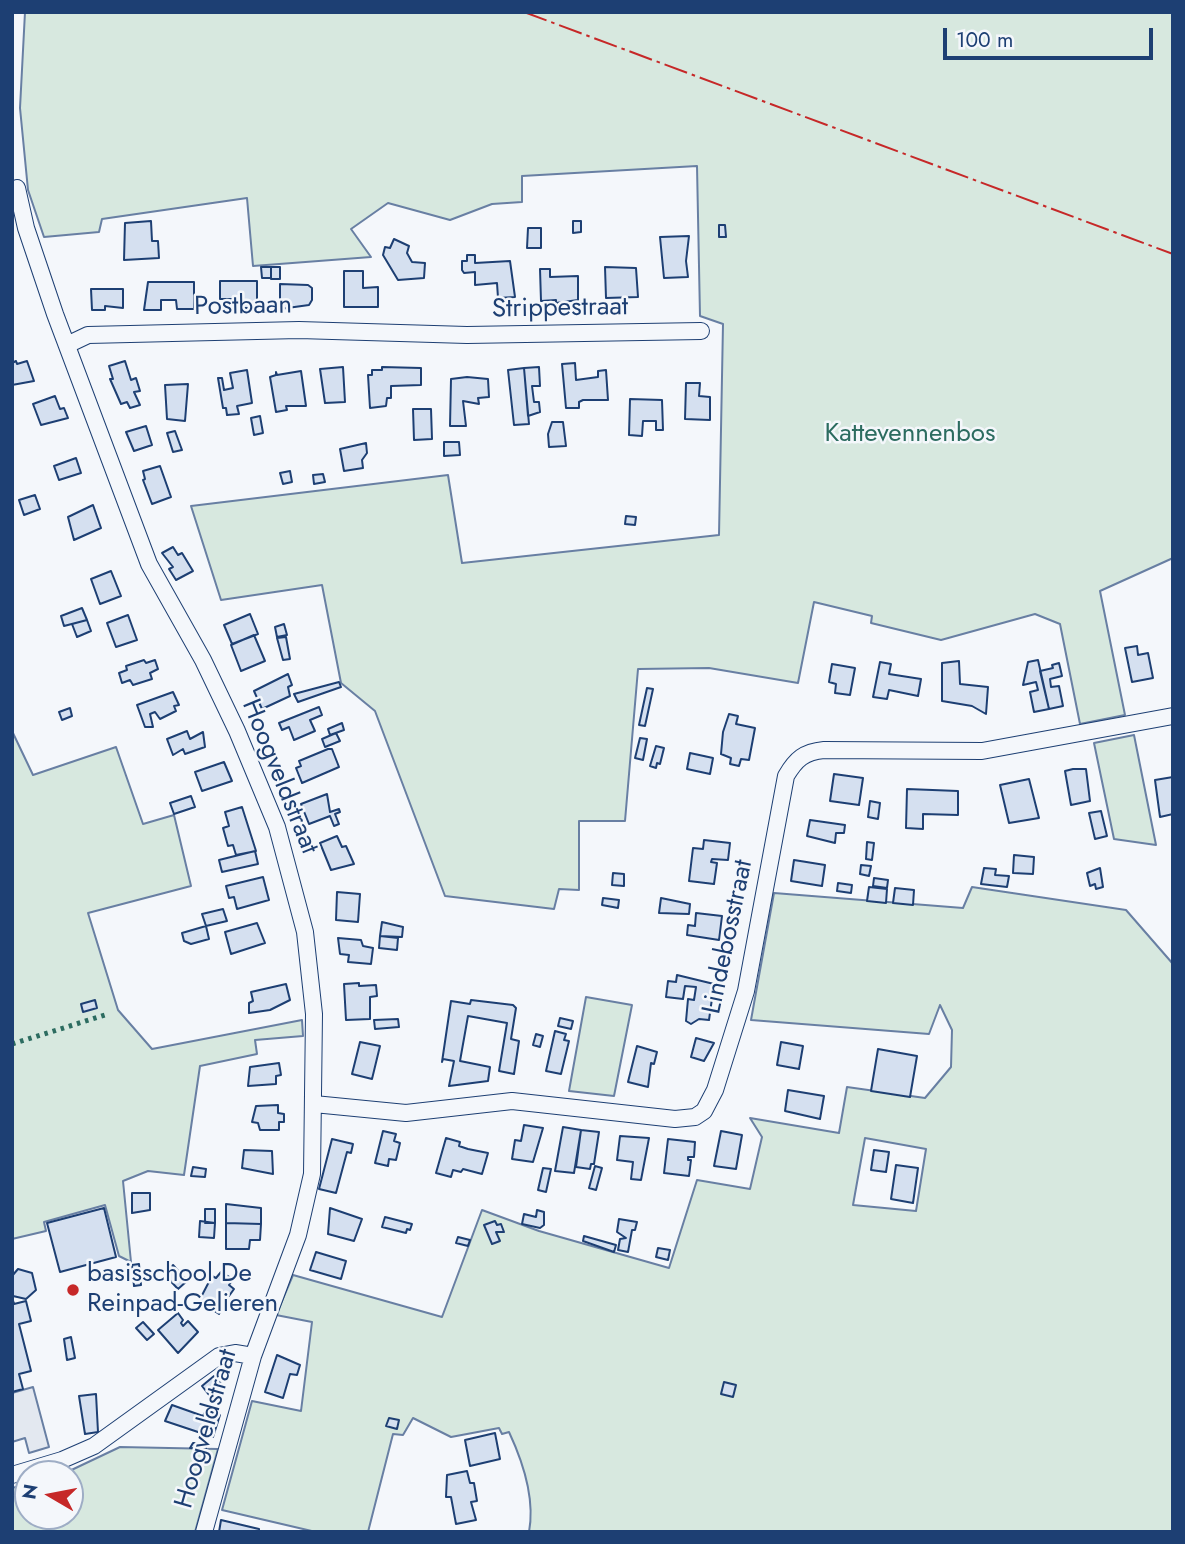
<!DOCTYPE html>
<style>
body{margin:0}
#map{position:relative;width:1185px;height:1544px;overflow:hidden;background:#f4f7fb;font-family:Jost,sans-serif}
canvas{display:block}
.frame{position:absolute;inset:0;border:14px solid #1d3f73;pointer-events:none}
.north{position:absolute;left:14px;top:1460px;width:70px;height:70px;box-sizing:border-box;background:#f4f7fb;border:2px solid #9eadc5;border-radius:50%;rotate:280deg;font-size:19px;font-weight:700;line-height:28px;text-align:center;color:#1d3f73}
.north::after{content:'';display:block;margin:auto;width:24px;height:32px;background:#c62828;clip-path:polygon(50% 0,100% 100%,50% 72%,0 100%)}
.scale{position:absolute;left:943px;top:28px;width:210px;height:32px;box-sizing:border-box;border:4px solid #1d3f73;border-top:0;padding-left:9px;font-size:21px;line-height:24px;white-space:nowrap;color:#1d3f73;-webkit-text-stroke:5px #f4f7fb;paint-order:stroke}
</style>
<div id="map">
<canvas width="1185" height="1544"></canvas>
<div class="frame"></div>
<div class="north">N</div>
<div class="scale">100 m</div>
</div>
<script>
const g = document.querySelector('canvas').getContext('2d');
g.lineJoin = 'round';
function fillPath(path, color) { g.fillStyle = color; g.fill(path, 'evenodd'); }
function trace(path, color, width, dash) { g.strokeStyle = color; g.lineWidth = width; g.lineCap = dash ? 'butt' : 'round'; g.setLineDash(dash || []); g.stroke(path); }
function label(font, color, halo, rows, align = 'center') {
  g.font = font + ' Jost,sans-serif'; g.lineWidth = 5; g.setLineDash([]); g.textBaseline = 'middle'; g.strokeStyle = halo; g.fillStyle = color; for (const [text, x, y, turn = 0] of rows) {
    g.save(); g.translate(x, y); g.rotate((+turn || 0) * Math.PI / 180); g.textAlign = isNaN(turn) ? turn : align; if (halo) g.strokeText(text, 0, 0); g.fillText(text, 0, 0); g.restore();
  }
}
const green = new Path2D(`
 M25 12H1173V558L1100 591 1125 715 1080 724 1060 624 1035 614 941 640 871 623 872 616 814 602 798 683 709 668 638 669 625 821H579V890L559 889 554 909 445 896 375 711 341 683 322 585 221 600 191 506 448 475 462 563 719 535 723 324 700 316 697 166 522 176V202L492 204 450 220 388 203 351 229 371 257 253 266 247 198 102 219 99 232 44 237 28 190 20 108Z
 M12 731 33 775 116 747 143 824 174 815 191 886 88 913 118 1010 152 1049 302 1020 303 1036 255 1040 257 1054 200 1066 184 1175 148 1171 123 1181 131 1262 119 1256 105 1205 44 1222 46 1231 12 1239Z
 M1134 735 1156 845 1114 839 1094 743Z
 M972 887 1126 910 1173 964V1532H529C535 1500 523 1462 509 1432L502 1434 499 1428 451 1437 413 1418 403 1435 393 1434 368 1532H316L222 1510 252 1401 301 1411 312 1322 276 1315 293 1275 442 1317 482 1210 539 1231 669 1268 697 1180 750 1189 762 1137 750 1118 839 1133 847 1087 925 1098 951 1067 952 1030 940 1005 929 1034 751 1020 774 893 963 908ZM865 1138 926 1149 916 1211 853 1205Z
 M586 997 632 1005 614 1096 569 1091Z
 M120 1447 218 1449 195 1532H12V1488L28 1484V1516H70V1474H63Z`);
const parking = new Path2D(`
 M33 1387 49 1447 29 1453 25 1438 12 1442V1393Z`);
const building = new Path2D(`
 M151 221 152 241H158L159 258 124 260 125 223Z
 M573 221H581V232L573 233Z
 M719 225H725L726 237H719Z
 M528 228H541V248H527Z
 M689 236 686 261 688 277 664 278 660 237Z
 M394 239 409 246 407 253 412 262 425 263 424 278 398 280 383 255 385 247 390 248Z
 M467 255H475V263L510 261 515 297 498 298 497 283 475 285V272L464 273 462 270V261H467Z
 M261 267H271V278H262Z
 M271 267H280V279H271Z
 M605 267 636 268 638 297 606 298Z
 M540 269H550V277L578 276V300L556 303V300L541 301Z
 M344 271H363V288L378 287V307H344Z
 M220 281H257V308H240V299H220Z
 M148 282H194V309H177L176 300H161V310H144Z
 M280 284 308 285 312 288V300L309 305 280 309Z
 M91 289H123V308L105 306V310H92Z
 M16 361 17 364 27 361 34 381 12 385V363Z
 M125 361 131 380 136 378 140 391 134 392 140 405 130 408 127 402 121 404 110 379H113L109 366Z
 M575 363 576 380 598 377V371L606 370 608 400H583L579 402V408H566L562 364Z
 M343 367 345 402 325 403 320 369Z
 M382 367 421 368V385L391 386V398H387L386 406 370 408 368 375H372V370H382Z
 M539 367 540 386H532L534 402H539L540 412 528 416 524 368Z
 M524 368 529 424 514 425 508 370Z
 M247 370 252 403 237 406 239 414 227 415 226 408H223L218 378H222L224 390 233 388 230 373Z
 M301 371 306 406H286L287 410 276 412 270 377 276 375V372L277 375Z
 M467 377 488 379 489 397 478 398 479 404 463 401 466 426H450L451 379Z
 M686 383H700L699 396 710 397V420L685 419Z
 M188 384 185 421 167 419 165 385Z
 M55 396 60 409 64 408 68 418 41 425 33 404Z
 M630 399 662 400 663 430H656V421H643L642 436 629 435Z
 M413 409H431L432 439 414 440Z
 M260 416 263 433 254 435 251 418Z
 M552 422H563L566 446 549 447 548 434Z
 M146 426 152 445 134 451 126 432Z
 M175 431 182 450 173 452 167 433Z
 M444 442H459L460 455 444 456Z
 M366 443 367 453 362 460 363 468 344 471 340 449Z
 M76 458 81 473 59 480 54 466Z
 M160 466 171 497 152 504 143 480 145 479 143 471Z
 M290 471 292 482 283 484 280 473Z
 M323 474 325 482 314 484 313 475Z
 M35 495 40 509 24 515 19 500Z
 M93 505 101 528 74 540 68 517Z
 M626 516 636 517 635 525 625 524Z
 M173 547 178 555 182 553 193 571 176 580 169 569 173 567 162 553Z
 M111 571 121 596 100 604 91 579Z
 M82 608 87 620 64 626 61 616Z
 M250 614 258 634 232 644 224 625Z
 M128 615 137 640 116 647 107 623Z
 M87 620 91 631 77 637 72 624Z
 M284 624 287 635 277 637 275 627Z
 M254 635 265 661 241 671 231 645Z
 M286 637 290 659 283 660 277 638Z
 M1137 646 1138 655 1148 653 1153 678 1132 682 1125 648Z
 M144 660 146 663 155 660 158 669 150 673 152 679 133 685 130 680 122 683 119 673 127 670 126 666Z
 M1038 660 1049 709 1034 712 1030 692 1038 690 1036 682 1023 685 1028 662Z
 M959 661 960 684 988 687 986 714 972 706 942 701V663Z
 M880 662 891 664 889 674 921 679 918 696 889 690 887 699 873 697Z
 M1059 663 1062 676 1050 679 1051 687 1059 686 1063 706 1049 709 1040 671 1053 668 1052 665Z
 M832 664 855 668 850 695 835 693 836 684 829 682Z
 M288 674 292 685 288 687 290 696 262 709 254 691Z
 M339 682 341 687 298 702 294 694Z
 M647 688 653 689 645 726 639 725Z
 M173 692 179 705 174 706 176 711 160 719 155 712 150 714 153 727H145L137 705Z
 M319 707 322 715 310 720 315 731 294 740 289 727 282 730 279 723Z
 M70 708 72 716 62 720 59 712Z
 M729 714 738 716 736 724 755 728 749 760 741 759 739 766 730 764 731 758 721 754 723 732Z
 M342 723 344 730 330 735 328 729Z
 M187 731 190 739 203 732 205 747 185 754 183 749 173 755 167 739Z
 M336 733 340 741 325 747 322 739Z
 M640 738 647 739 643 760 635 758Z
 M656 746 664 748 660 764 657 763 656 768 650 766Z
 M328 749H332L339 767 302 783 296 768 301 766 299 761Z
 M690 753 713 758 710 774 687 769Z
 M224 762 232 781 202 791 195 772Z
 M1073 769H1086L1090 801 1071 805 1065 771Z
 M834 774 863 778 859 805 830 801Z
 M1173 777V814L1160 817 1155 780Z
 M1029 779 1039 818 1009 823 1000 785Z
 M907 789 958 791V815L923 814V829L906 828Z
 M327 794 330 812 339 809 340 812 335 814 339 824 334 826 330 816 309 824 301 804Z
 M191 796 195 807 174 814 170 803Z
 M870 801 880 803 878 819 868 817Z
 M242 807 256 851 236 855 233 845 228 846 223 828 229 826 225 812Z
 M1101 811 1107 836 1095 839 1089 813Z
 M810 820 845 825 844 833H836L835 843 807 836Z
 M337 836 342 847 346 846 354 864 331 870 320 843Z
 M704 840 730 843 728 860 712 859 711 862 717 863 714 884 689 881 693 848 703 849Z
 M867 842 874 843 872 860 866 859Z
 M255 851 258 864 222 872 219 860Z
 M1014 855 1034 857 1033 874 1013 873Z
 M794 860 825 865 822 886 791 881Z
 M861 865 871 866 869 876 860 874Z
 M984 868 996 869 995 875 1009 876 1007 887 981 884Z
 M1100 868 1103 887 1096 889 1095 884 1090 886 1087 873Z
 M613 873 624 874V886L612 885Z
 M263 877 269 900 237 909 234 897 229 898 226 886Z
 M874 878 888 880 887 888 873 886Z
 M838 883 852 885 851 893 837 891Z
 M869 887 887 889 886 903 867 901Z
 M895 888 914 890 913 905 893 903Z
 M337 892 360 894 358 922 336 920Z
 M603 898 619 900 618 908 602 905Z
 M661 898 690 904 689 914 659 913Z
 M223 909 227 921 206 926 202 914Z
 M696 913 722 916 719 940 687 935 688 925 695 926Z
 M382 922 403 927 402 937 380 936Z
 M257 923 265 943 231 954 225 932Z
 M206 926 209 939 191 944 184 941 182 933Z
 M380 936 398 938 397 950 379 948Z
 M338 938 361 940 363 946 373 948 371 964 348 962 349 955 340 954Z
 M677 975 714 984 709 1020 699 1019 691 1024 686 1021 688 999 694 1000 696 987 685 986 683 999 666 997 668 981 676 982Z
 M359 983V986L376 985 377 996 370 997V1019L346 1020 344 984Z
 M286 984 290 1000 270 1010 249 1013V1003L253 1001 251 992Z
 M95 1000 97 1008 83 1012 81 1004Z
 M471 1000 513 1005 516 1008 511 1039 519 1041 514 1074 499 1071 507 1023 468 1016 460 1061 490 1067 488 1081 449 1086 454 1061 443 1059 442 1062 451 1001 470 1004Z
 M560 1018 573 1021 571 1029 558 1026Z
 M398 1019 399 1027 375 1029 374 1020Z
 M555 1031 566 1034 564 1040 569 1041 561 1074 546 1071Z
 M536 1034 543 1036 540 1047 533 1045Z
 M696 1038 714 1043 704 1061 691 1057Z
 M360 1042 380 1046 372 1079 352 1074Z
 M781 1042 803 1046 799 1069 777 1065Z
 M637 1046 657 1052 654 1064 651 1063 648 1087 628 1082Z
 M878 1049 917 1056 910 1097 871 1091Z
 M279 1063 281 1075 276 1076V1084L248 1086 250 1067Z
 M788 1090 824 1096 820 1119 785 1111Z
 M278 1105V1113L284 1114V1122H279V1130H260L258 1123 252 1122 256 1106Z
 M524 1125 543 1128 533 1162 512 1159 515 1140 521 1141Z
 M563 1127 581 1130 574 1173 555 1171Z
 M581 1130 599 1132 594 1164H591L590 1169 576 1167Z
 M383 1131 396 1134 394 1141 400 1143 396 1160 389 1159 388 1166 375 1163Z
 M721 1131 742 1135 736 1169 714 1166Z
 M620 1136 649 1138 641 1180 631 1179 633 1162 617 1160Z
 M446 1138 460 1142 459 1146 468 1149 488 1153 482 1174 463 1169 461 1172 453 1170 451 1177 436 1173Z
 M332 1139 353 1144 351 1153 347 1152 336 1193 319 1189Z
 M668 1139 695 1142 694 1157H688V1160H691L689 1176 664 1173Z
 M244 1150 272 1151 273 1174 242 1168Z
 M874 1150 889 1152 886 1172 871 1170Z
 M896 1165 918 1168 913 1203 891 1199Z
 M595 1166 602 1168 596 1190 589 1188Z
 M193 1167 206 1169 205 1177 191 1176Z
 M543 1168 551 1169 546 1192 538 1190Z
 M132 1193H150V1210L132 1213Z
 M226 1204 261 1208V1224L226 1223Z
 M104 1208 116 1257 60 1272 47 1223Z
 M330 1208 362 1219 354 1241 328 1234Z
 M205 1209H215V1223H205Z
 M537 1210 544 1212V1225L540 1228 522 1224 524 1214 536 1217Z
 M385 1217 412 1224 410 1230 407 1229 406 1233 382 1227Z
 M619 1219 637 1222 635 1230H632L628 1252 618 1250 620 1239 626 1238 617 1232Z
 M200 1221 215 1223 214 1238 199 1237Z
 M495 1221 497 1225 501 1224 504 1232H496L500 1241 492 1244 484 1225Z
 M226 1223 261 1224 260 1240H250L249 1249H226Z
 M584 1236 616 1245 614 1252 583 1241Z
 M458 1237 470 1240 468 1246 456 1243Z
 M658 1248 670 1250 668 1260 656 1257Z
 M316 1252 346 1261 341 1279 310 1270Z
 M139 1264 141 1285 134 1286 132 1265Z
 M173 1265 187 1281 178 1289 162 1272Z
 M18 1269 32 1273 36 1290 26 1299 13 1296 12 1276Z
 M221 1272 233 1279 229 1285 234 1289 229 1296 224 1293 221 1296 219 1299 226 1303 219 1314 199 1301 212 1276 216 1278Z
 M12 1297 14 1304 26 1301 31 1321 19 1324 31 1371 19 1374 23 1389 12 1392Z
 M178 1313 183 1320 181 1323 183 1326 188 1321 198 1332 178 1353 158 1330Z
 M143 1322 154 1334 147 1340 136 1328Z
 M71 1337 75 1358 67 1360 64 1339Z
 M277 1355 300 1365 297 1375 290 1374 283 1398 265 1392Z
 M214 1376 221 1384 209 1395 202 1386Z
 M724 1382 736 1385 733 1397 721 1394Z
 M96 1394 98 1432 85 1434 79 1396Z
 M172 1405 203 1416 206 1410 220 1415 213 1437 165 1421Z
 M389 1418 399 1420 397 1429 386 1426Z
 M495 1433 500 1459 470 1466 465 1440Z
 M193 1443H206V1449L190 1448Z
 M467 1471 470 1483H474L477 1501 471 1502 476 1520 456 1524 451 1497H446L447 1475Z
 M221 1520 259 1529V1532H219Z`);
const minor = new Path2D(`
 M17 188 26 228 55 314 149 564 203 660 237 731 277 827 305 932 314 1014 312 1174 298 1235 253 1356 204 1532
 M69 344 88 335 299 330 467 335 701 331
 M314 1104 406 1113 512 1101 675 1119 695 1117 704 1111 715 1090 746 991 786 776C796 759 804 752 824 750L982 751 1173 716
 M12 1475 62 1460 94 1446 219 1356 235 1353 253 1356`);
const hedge = new Path2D(`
 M12 1044 105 1015`);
const power = new Path2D(`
 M524 12 1173 254`);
const markers = [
 [73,1290,7,"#c62828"]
];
const streetNames = [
 ["Postbaan",243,307,-1],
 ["Strippestraat",560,309,-1],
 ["Hoogveldstraat",279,777,68],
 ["Lindebosstraat",729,937,-78],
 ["Hoogveldstraat",207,1429,-74]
];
const parkNames = [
 ["Kattevennenbos",910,435]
];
const poiNames = [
 ["basisschool De",87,1275],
 ["Reinpad-Gelieren",87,1305]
];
fillPath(green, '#d7e8df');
trace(green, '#687fa3', 2);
fillPath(parking, '#e3e8f0');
trace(parking, '#687fa3', 2);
fillPath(building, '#d5e0f0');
trace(building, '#1d3f73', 2);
trace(minor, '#1d3f73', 18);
trace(minor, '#f4f7fb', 16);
trace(hedge, '#2c6c60', 5, [3.5, 5]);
trace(power, '#c62828', 2, [24, 5, 3.5, 5]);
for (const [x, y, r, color] of markers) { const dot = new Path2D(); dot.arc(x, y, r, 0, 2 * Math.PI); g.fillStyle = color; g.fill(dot); trace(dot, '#f4f7fb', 2.5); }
label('26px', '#1d3f73', '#f4f7fb', streetNames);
label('26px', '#2c6c60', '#f4f7fb', parkNames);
label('26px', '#1d3f73', '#f4f7fb', poiNames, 'left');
</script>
